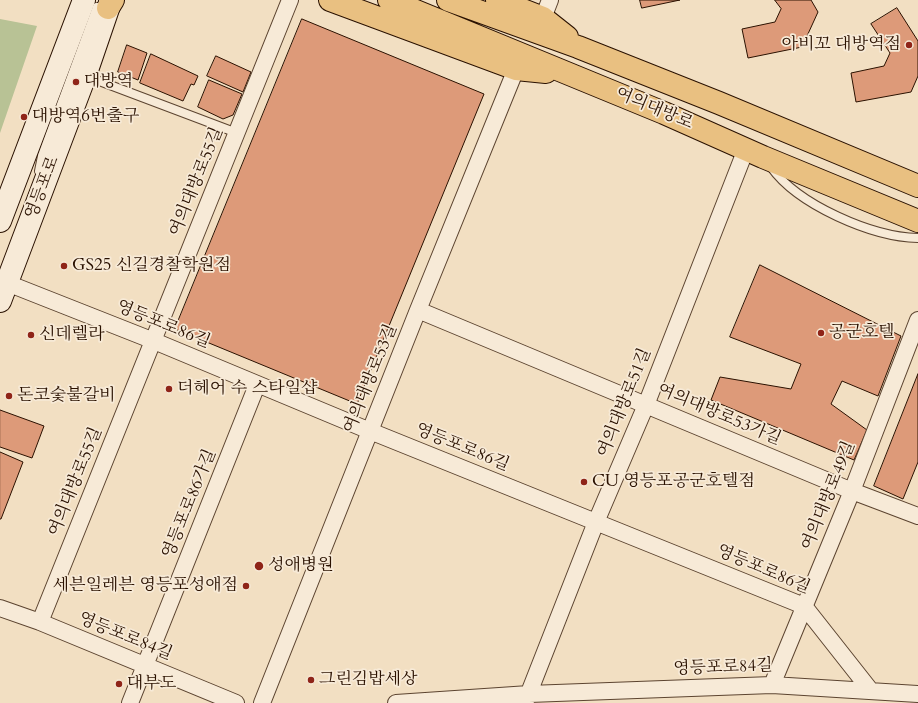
<!DOCTYPE html>
<meta charset="utf-8">
<style>
body{margin:0}
canvas{display:block;background:#f2dfc2}
</style>
<canvas width="918" height="703"></canvas>
<script>
const g = document.querySelector('canvas').getContext('2d');
g.lineJoin = 'round';
function fillPath(path, color) { g.fillStyle = color; g.fill(path, 'evenodd'); }
function trace(path, color, width, dash) { g.strokeStyle = color; g.lineWidth = width; g.lineCap = dash ? 'butt' : 'round'; g.setLineDash(dash || []); g.stroke(path); }
function label(font, color, halo, rows, align = 'center') {
  g.font = font + ' Cardo,"Noto Serif KR",serif'; g.lineWidth = 3.5; g.setLineDash([]); g.textBaseline = 'middle'; g.strokeStyle = halo; g.fillStyle = color; for (const [text, x, y, turn = 0] of rows) {
    g.save(); g.translate(x, y); g.rotate((+turn || 0) * Math.PI / 180); g.textAlign = isNaN(turn) ? turn : align; if (halo) g.strokeText(text, 0, 0); g.fillText(text, 0, 0); g.restore();
  }
}
const green = new Path2D(`
 M0 19 37 26 0 133Z`);
const building = new Path2D(`
 M640 0H680L642 8Z
 M775 0H811L818 12 802 47 748 58 742 29 775 22 781 9Z
 M897 8 918 41V76L911 92 856 102 851 73 884 66 890 53 871 24Z
 M302 19 484 94 357 404 175 329Z
 M127 45 147 53 138 80 118 72Z
 M151 54 198 76 194 85 191 84 183 101 140 83Z
 M216 56 251 72 243 92 207 76Z
 M209 80 242 94 233 115 223 119 198 107Z
 M760 265 901 336 878 396 842 381 831 404 867 430 854 460 711 400 720 377 791 389 801 364 730 337Z
 M918 374V462L903 499 874 486Z
 M0 410 44 426 32 458 0 447Z
 M0 452 23 462 1 519H0Z`);
const lane = new Path2D(`
 M86 76 237 133
 M771 167C798 205 872 237 918 238
 M39 171 42 156 97 7`);
const street = new Path2D(`
 M543 18 550 0
 M7 283 154 341 370 431 804 606 871 691
 M418 310 852 491 918 516
 M0 608 40 622 236 703
 M40 622 290 0
 M772 685 852 491 918 320
 M130 703 257 385
 M262 703 418 310 516 69
 M396 703 529 694 772 685 918 694
 M525 703 596 522 646 405 746 149`);
const secondary = new Path2D(`
 M0 221 84 0
 M0 301 85 76 111 0`);
const primary = new Path2D(`
 M330 0 516 69 546 72
 M389 0 664 113 763 157 918 221
 M448 0 578 47 719 103 918 186
 M497 0 543 18 567 37
 M108 8 113 0`);
const markers = [
 [909,45,4,"#8f2418"],
 [76,82,4,"#8f2418"],
 [24,117,4,"#8f2418"],
 [64,266,4,"#8f2418"],
 [821,333,4,"#8f2418"],
 [31,335,4,"#8f2418"],
 [169,389,4,"#8f2418"],
 [9,396,4,"#8f2418"],
 [584,482,4,"#8f2418"],
 [259,566,5,"#8f2418"],
 [246,586,4,"#8f2418"],
 [311,680,4,"#8f2418"],
 [119,684,4,"#8f2418"]
];
const poiNames = [
 ["아비꼬 대방역점",901,45,"right"],
 ["대방역",84,82],
 ["대방역6번출구",32,117],
 ["GS25 신길경찰학원점",72,266],
 ["공군호텔",829,333],
 ["신데렐라",39,335],
 ["더헤어 수 스타일샵",177,389],
 ["돈코숯불갈비",17,396],
 ["CU 영등포공군호텔점",592,482],
 ["성애병원",268,566],
 ["세븐일레븐 영등포성애점",238,586,"right"],
 ["그린김밥세상",319,680],
 ["대부도",127,684]
];
const streetNames = [
 ["여의대방로",654,109,23],
 ["여의대방로55길",197,182,-68],
 ["영등포로",43,188,-69],
 ["영등포로86길",163,325,22],
 ["여의대방로53길",371,379,-68],
 ["여의대방로51길",625,403,-68],
 ["여의대방로53가길",719,415,23],
 ["영등포로86길",462,448,22],
 ["여의대방로55길",76,482,-68],
 ["여의대방로49길",829,496,-68],
 ["영등포로86가길",190,504,-68],
 ["영등포로86길",763,570,23],
 ["영등포로84길",125,637,22],
 ["영등포로84길",723,668,-2]
];
fillPath(green, '#b8c295');
fillPath(building, '#dd9a79');
trace(building, '#2a1100', 1);
trace(lane, '#5c4430', 10);
trace(street, '#5c4430', 18);
trace(secondary, '#2a1100', 24);
trace(primary, '#2a1100', 24);
trace(lane, '#f7ead7', 8);
trace(street, '#f7ead7', 16);
trace(secondary, '#f7ead7', 22);
trace(primary, '#e9c081', 22);
for (const [x, y, r, color] of markers) { const dot = new Path2D(); dot.arc(x, y, r, 0, 2 * Math.PI); g.fillStyle = color; g.fill(dot); trace(dot, '#f7ead7', 1.5); }
label('17px', '#2a1100', '#f7ead7', poiNames, 'left');
label('17px', '#2a1100', '#f7ead7', streetNames);
</script>
